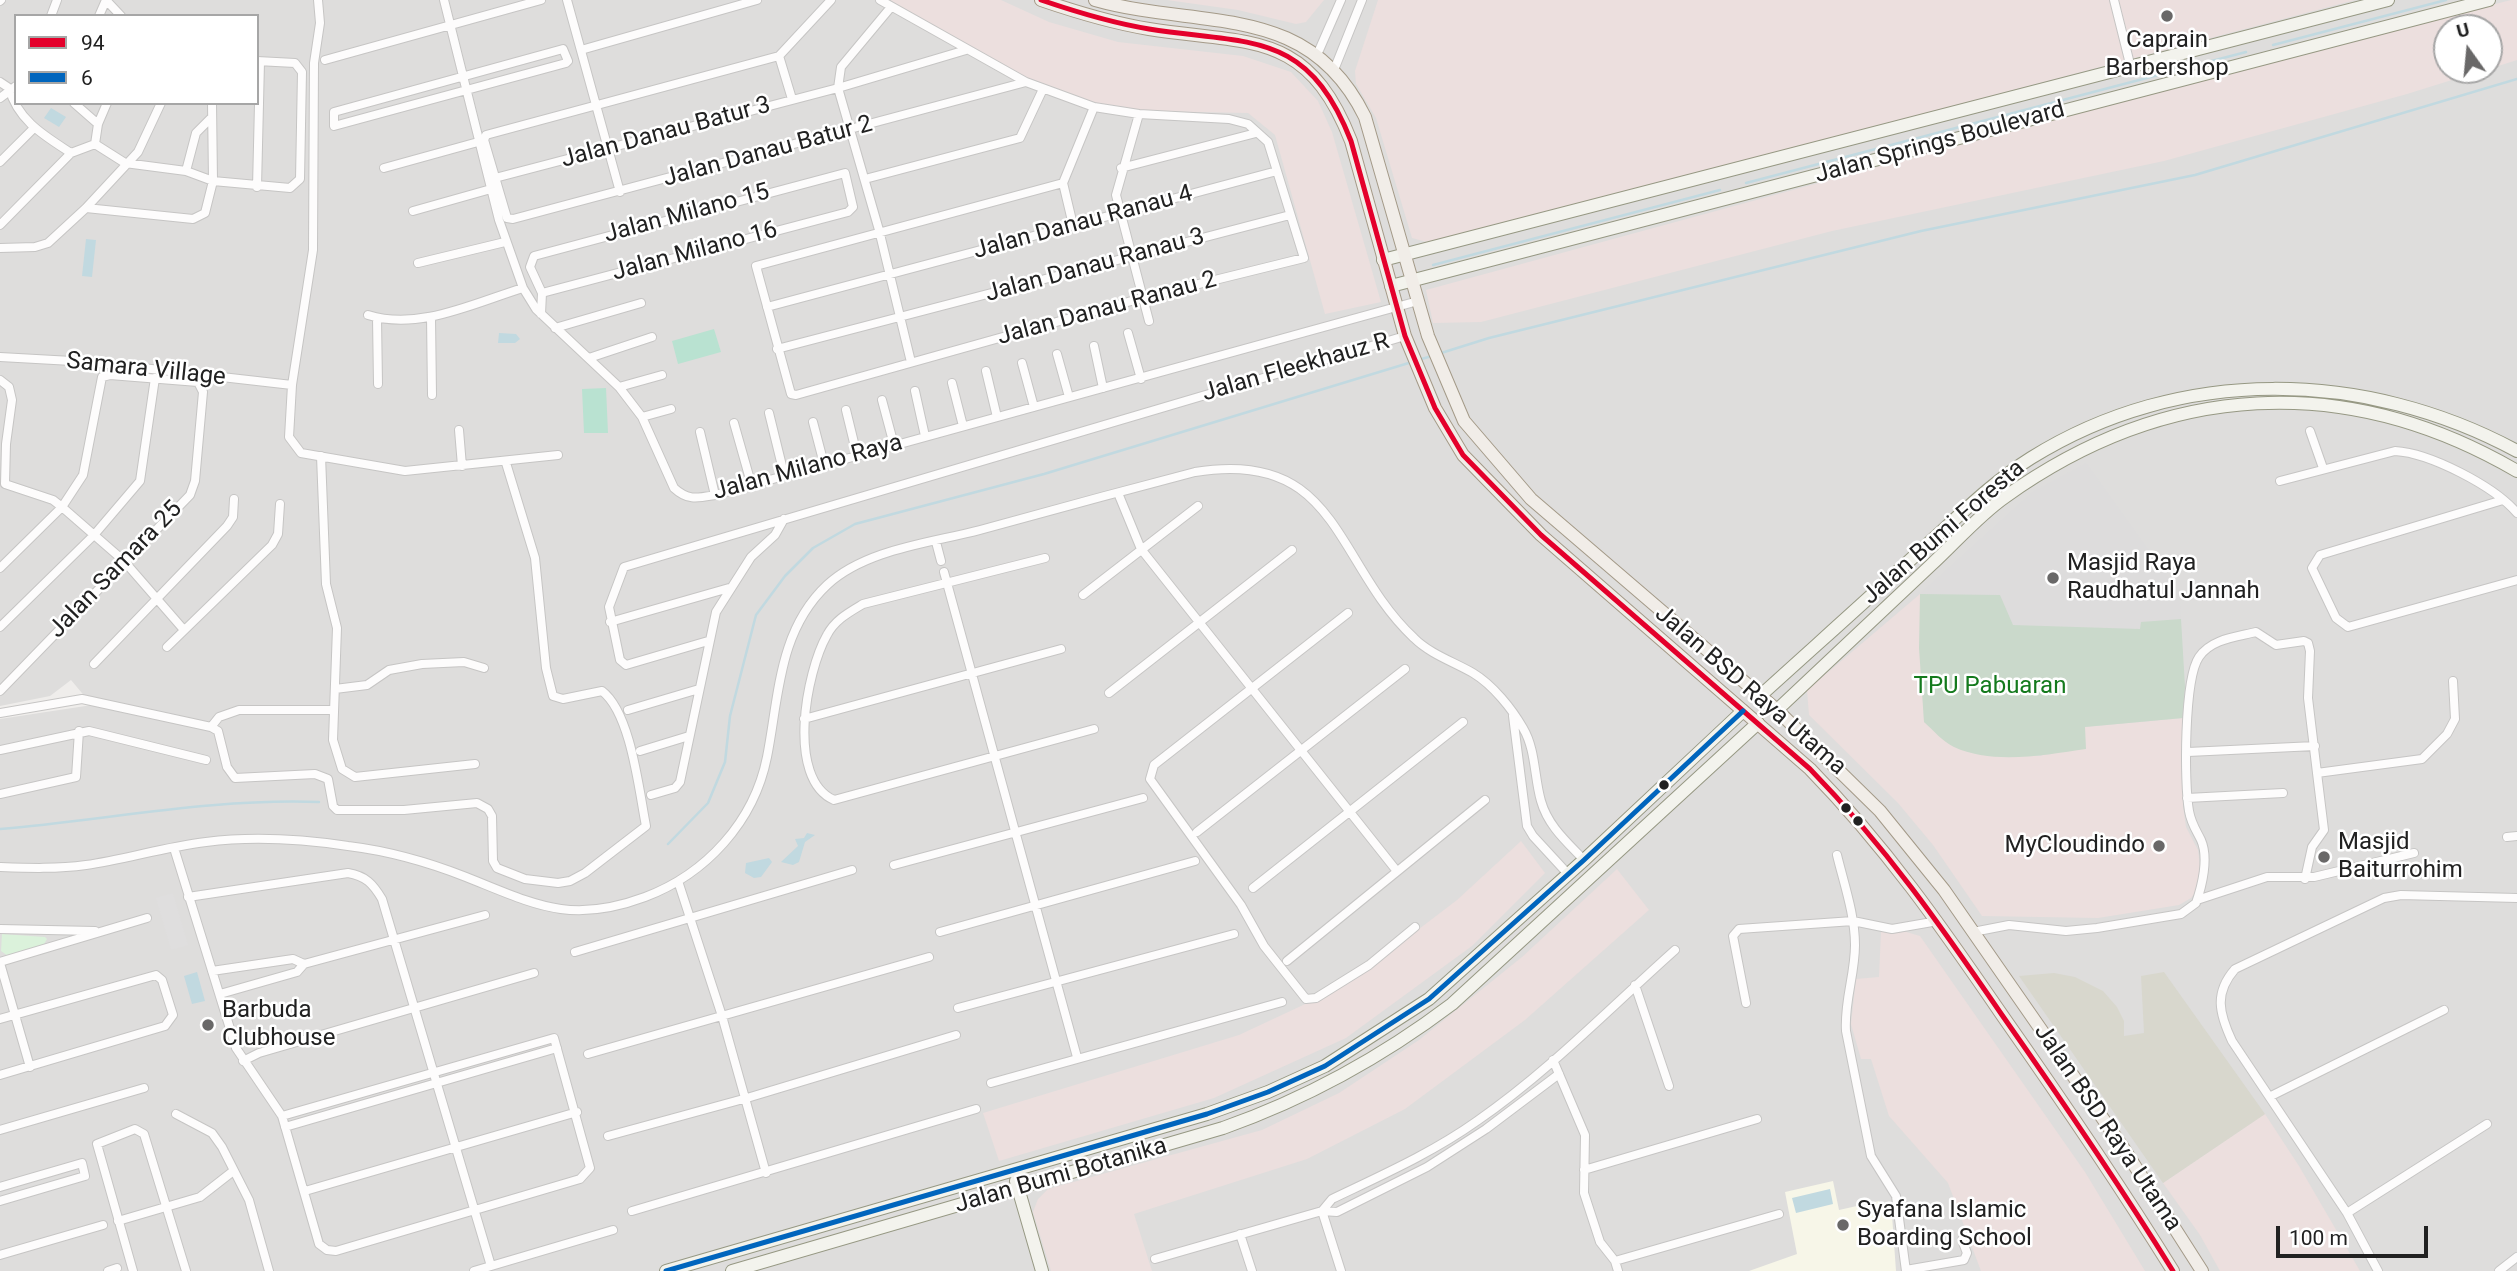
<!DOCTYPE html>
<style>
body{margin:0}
#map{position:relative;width:2517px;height:1271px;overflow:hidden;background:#efedeb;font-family:Roboto,sans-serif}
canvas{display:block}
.legend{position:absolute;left:14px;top:14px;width:245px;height:91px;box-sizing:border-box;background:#fff;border:2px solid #a6a6a6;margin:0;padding:9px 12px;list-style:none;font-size:21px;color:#212121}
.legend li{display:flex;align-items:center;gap:14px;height:35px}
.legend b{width:35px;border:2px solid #a6a6a6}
.north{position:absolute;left:2433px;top:14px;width:70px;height:70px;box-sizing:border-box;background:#fff;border:2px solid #a6a6a6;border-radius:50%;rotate:345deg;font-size:19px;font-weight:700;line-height:28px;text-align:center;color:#212121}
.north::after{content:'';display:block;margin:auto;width:24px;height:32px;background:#696868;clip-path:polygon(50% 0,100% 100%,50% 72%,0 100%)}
.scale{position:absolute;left:2276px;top:1226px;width:152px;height:32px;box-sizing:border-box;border:4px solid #212121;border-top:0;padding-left:9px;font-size:21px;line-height:24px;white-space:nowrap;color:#212121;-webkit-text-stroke:5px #fff;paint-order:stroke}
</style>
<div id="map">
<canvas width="2517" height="1271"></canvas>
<ul class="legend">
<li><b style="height:9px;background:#e4002b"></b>94</li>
<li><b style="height:9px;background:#0065bd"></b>6</li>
</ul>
<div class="north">U</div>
<div class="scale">100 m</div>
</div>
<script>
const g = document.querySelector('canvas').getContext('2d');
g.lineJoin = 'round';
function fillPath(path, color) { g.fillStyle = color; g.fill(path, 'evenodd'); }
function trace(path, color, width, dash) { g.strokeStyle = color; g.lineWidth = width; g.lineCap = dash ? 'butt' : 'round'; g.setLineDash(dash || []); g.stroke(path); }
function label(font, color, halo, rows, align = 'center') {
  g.font = font + ' Roboto,sans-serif'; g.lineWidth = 5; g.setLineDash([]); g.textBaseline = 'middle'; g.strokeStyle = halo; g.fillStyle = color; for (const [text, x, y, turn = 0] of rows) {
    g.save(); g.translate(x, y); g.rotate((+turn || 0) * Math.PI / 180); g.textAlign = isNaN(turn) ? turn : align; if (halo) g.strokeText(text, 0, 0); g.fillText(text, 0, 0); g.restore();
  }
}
const residential = new Path2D(`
 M0 0H2517V1271H0V719L92 705 71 680 50 696 0 706ZM16 16H257V103H16ZM2447 28H2489V70H2447Z`);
const commercial = new Path2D(`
 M890 0H1001L1049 22 1118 42 1243 56 1291 72 1318 101 1332 132 1381 302 1325 314 1275 135 1248 113 1149 111 1085 102 1029 80 941 32Z
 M1167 0H1324L1306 22 1296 24 1238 10Z
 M1378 0H2355L1431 243 1412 238 1376 118 1356 84 1355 71Z
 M2511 0H2517V60L2489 69V28H2447V70H2484L2407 94 2164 161 1832 231 1481 322 1433 323 1426 290 2167 88Z
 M1920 594 1924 722 1986 755 2041 756 2085 727 2183 718V806L2186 827 2198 850 2200 866 2197 891 2191 898 2179 905 2098 918 1982 916 1933 845 1898 803 1809 715 1807 690Z
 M1521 841 1545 873 1472 946 1346 1038 1214 1098 999 1161 983 1113 1239 1035 1316 999 1381 958 1457 900Z
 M1617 869 1649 910 1525 1020 1405 1109 1307 1159 1134 1214 1152 1271H1051L1033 1212 1038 1199 1048 1189 1262 1130 1339 1093 1419 1040 1522 957Z
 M1903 931 1920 936 2085 1172 2145 1271H1981L1948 1183 1889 1116 1871 1059H1861L1851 1024 1856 979 1879 977 1881 932Z
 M2265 1114 2299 1166 2360 1271H2220L2200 1235 2163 1183Z`);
const education = new Path2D(`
 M1833 1181 1839 1210 1879 1201 1884 1214 1892 1215 1896 1271H1749L1797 1254 1785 1192Z`);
const religious = new Path2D(`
 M2086 463 2179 593 2181 619 2142 622 2141 629 2013 625 1920 594 2034 491Z`);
const construction = new Path2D(`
 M2164 972 2265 1114 2163 1183 2019 976 2054 973 2075 977 2103 991 2117 1007 2124 1021V1036L2144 1033 2141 976Z`);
const cemetery = new Path2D(`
 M1920 594 2000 595 2013 625 2140 629 2141 622 2181 619 2185 687 2183 718 2085 727 2086 749C2045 755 1993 765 1954 747 1943 742 1933 730 1924 722L1919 648Z`);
const park = new Path2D(`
 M2 934 45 937 47 939 43 946 8 956 1 951Z`);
const pitch = new Path2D(`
 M714 329 721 352 678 364 672 341Z
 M606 388 608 433H584L582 389Z`);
const parking = new Path2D(`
 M173 893 188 945 171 950 156 898Z`);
const water = new Path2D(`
 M51 108 66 117 59 127 44 118Z
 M86 239 96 240 92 277 82 276Z
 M499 333 516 334 520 339 515 343H498Z
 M807 833 815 835 805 842 799 862 793 865 781 862 798 846 795 839 804 838Z
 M769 858 772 862 761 877 754 878 745 873 746 863Z
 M197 972 205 1001 192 1004 184 976Z
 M1830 1189 1833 1204 1796 1213 1792 1198Z`);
const stream = new Path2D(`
 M2273 45 2446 0
 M1746 183 2246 52
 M1433 265 1720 190
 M1438 354 1489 338 1921 231 2195 175 2517 79
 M1418 360 1432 356
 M0 829C106 820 212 798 319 802
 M668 844 708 803 725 762 730 716 756 615 785 576 813 548 855 524 1044 474 1412 362`);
const street = new Path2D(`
 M106 0 121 16
 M318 0 320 23 314 63 313 250 292 385 289 437 301 453 405 471 558 455
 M444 0 499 220 523 288 536 309 619 387 642 417 674 488C688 501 698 498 715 495L1418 301
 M567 0 620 192
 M831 0 779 56 486 135 484 140 507 218 513 219 1026 82
 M880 0 1026 82 1094 107 1139 114 1229 119 1248 124 1268 142 1304 258 1142 298 796 395 791 394 756 266 1063 183 1094 107
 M2114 0 2131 68
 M0 1 1 0
 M891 7 841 67 838 88 879 230 911 362
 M51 16 57 0
 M99 16 106 0
 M563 49 568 61 566 63 334 126V112Z
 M581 50 757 0
 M1317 55 1341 0
 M779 56 792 99
 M325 60 541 0
 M1334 70 1362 0
 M0 82 9 88C18 121 45 136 71 153
 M0 98 16 86
 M74 103 98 124
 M1139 114 1116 195 1149 321
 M95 144 125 163 186 171 213 181 290 188 300 179 302 72 295 63 257 61
 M95 144 98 124 107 103
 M0 162 33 129
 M384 168 478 142
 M1121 168 1256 133
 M186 171 196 133 210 119
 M495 178 838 88 966 50
 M865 179 1020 138 1043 89
 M1063 183 1073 225
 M257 187 260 62
 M86 208 193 219 205 213 213 181 212 103
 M413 211 491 189
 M0 225 71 153 95 144
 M0 248 35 247 48 243 86 208 138 152 161 103
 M418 263 505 242
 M767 307 1277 171
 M541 314 542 293 530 267 534 256 845 173 853 207 848 212 542 293
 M368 315C419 331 474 303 523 288
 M431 317 432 395
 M377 318 378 384
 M555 328 641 303
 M1128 333 1141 379
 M1094 346 1103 388
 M777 349 1290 215
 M1057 354 1069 397
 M0 357 90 362 292 385
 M589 358 652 337
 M1022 363 1034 407
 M986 371 997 417
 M0 380 9 387 12 400 6 444 5 484 53 500 62 507 124 561 184 630
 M952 383 963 426
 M619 387 662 375
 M915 391 925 436
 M882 400 894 445
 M846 410 857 455
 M769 413 784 474
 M642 417 671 409
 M813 422 824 464
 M734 423 751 483
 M459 430 462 466
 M2310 431 2323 468
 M700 432 715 495
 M321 456 326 584 337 628 333 740 342 769 355 777 475 764
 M2280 481 2395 451C2430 453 2494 486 2517 513
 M1118 493 1141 549 1396 870
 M2503 500 2320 555 2312 568 2336 618 2348 627 2517 580
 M936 542 941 561
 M1045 558 863 604C848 613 835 620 827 635 806 672 786 779 834 800L1094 729
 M0 568 62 507 83 475 102 377 110 375 198 382 203 392 195 481 190 495 0 691
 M944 572 1077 1057
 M1083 595 1198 506
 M1348 613 1154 765 1150 779 1241 905 1264 946 1306 999 1316 998 1369 965 1415 927
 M610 622 729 588
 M0 627 94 535 140 481 155 378
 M708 641 626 665 620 660 609 607 624 567 1405 336
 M167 647 272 545 278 534 280 504
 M94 664 227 526 233 517 234 499
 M335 689 367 685 389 670 422 664 464 662 484 668
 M1109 693 1292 550
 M628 710 699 689
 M0 713 82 699 211 727 218 731 227 767 235 778 315 774 328 779 333 806 337 810H404L477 803 488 809 492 816 493 861 497 868 525 879 558 883 570 881 585 873 646 826C639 791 631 713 602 691L563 699 553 696 546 668 535 558 506 463
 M1513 716 1527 826 1533 836 1568 874
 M804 719 1061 649
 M211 727 219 717 239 710H334
 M0 750 89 731 206 760
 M640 751 689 736
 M2188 752 2315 746
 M0 794 76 777 79 731
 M651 795 675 788 680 782 716 612 751 557 775 535 784 519
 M2187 798 2283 793
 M1197 832 1405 669
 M2507 837 2517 836
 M174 848 236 1048 282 1116 319 1244 327 1250 336 1251 580 1179 590 1168 554 1038 282 1116
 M1837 855C1844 884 1855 915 1855 945 1855 975 1844 1001 1846 1031L1871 1156 1896 1196 1906 1271
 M894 865 1143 798
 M0 867C29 868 57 869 86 865 126 859 165 847 206 842 253 836 301 839 348 846 389 851 428 862 466 877 534 904 570 925 645 897 706 874 754 822 767 757 779 697 778 631 827 585 866 549 931 543 980 530 1052 510 1123 491 1195 472 1339 448 1334 563 1414 638 1430 654 1454 662 1473 673 1493 685 1512 709 1523 728 1536 750 1534 777 1541 801 1548 826 1567 842 1584 860
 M2305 879 2312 847 2324 830 2317 773
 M678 881 722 1016 766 1173
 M1253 888 1463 722
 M188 897 348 873C366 876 373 884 382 899L491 1266
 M2197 900 2267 877H2314L2414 853
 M0 929 95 931
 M940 932 1195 861
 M1973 932 2009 925 2066 931 2097 928 2181 914 2196 903C2202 886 2209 858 2201 840 2196 830 2191 823 2189 811 2184 783 2184 679 2199 657 2211 639 2236 637 2256 632L2276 645 2304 641 2308 643 2310 651 2308 698 2317 773 2422 759 2447 734 2455 719 2453 681
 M575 952 852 870
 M1287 961 1485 800
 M0 962 147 918
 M0 963 30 1067
 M212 971 293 959 304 964
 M1635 985 1669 1086
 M220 994 297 972 304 964 485 915
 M1746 1003 1733 936 1739 929 1853 921 1892 929 1938 921
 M958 1008 1234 934
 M0 1019 156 975 162 980 173 1015 165 1026 0 1075
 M588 1054 929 957
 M1553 1060 1585 1135 1584 1193 1600 1242 1615 1261 1618 1271
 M243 1061 259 1053 534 973
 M991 1083 1282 1002
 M2271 1096 2444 1010
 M176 1114 212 1133 222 1147 249 1200 269 1271
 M285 1127 557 1048
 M0 1130 144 1088
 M608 1136 747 1098 956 1035
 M1584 1170 1757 1119
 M0 1187 82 1163 85 1176 0 1201
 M305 1191 577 1112
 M632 1211 976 1109
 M1322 1211 1332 1199C1382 1175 1432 1153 1477 1121 1548 1072 1611 1007 1675 950
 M1322 1211 1341 1271
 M2347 1213 2487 1124
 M118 1221 200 1197 232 1172
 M1240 1234 1252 1271
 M0 1255 103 1225
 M1155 1259 1322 1211 1337 1212 1427 1167 1486 1129 1559 1074
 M1615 1261 1779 1214
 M1906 1270 1964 1260 1967 1253 1962 1240
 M108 1271 117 1268
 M133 1271 97 1144 135 1129 144 1134 186 1271
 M474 1271 613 1230
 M2378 1271 2347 1213 2232 1041C2219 1013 2214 993 2235 969L2384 898 2401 895 2517 898
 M2499 1271 2517 1257`);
const secondary = new Path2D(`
 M1383 260 2388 0
 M1391 286 2489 0
 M1760 696C1814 647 1868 599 1921 550 1957 518 1991 483 2031 458 2180 365 2365 369 2517 451
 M1777 710C1828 662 1880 613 1931 565 1955 543 1979 515 2005 497 2166 382 2345 371 2517 471
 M1016 1181 1042 1271
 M666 1271 1207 1114 1268 1092 1325 1066 1429 999 1584 860 1743 711
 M732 1271 1223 1128C1305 1099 1382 1057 1452 1004L1758 723`);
const primary = new Path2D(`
 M1041 0C1076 12 1112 23 1149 29 1250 45 1307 29 1351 141L1405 336 1435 408 1463 455 1541 535 1810 769C1886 847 1941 926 2002 1015 2061 1099 2119 1184 2173 1271
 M1095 0C1201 30 1308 0 1365 117L1428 336 1464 421 1531 499 1777 710 1880 811 1944 890 2124 1149 2202 1271`);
const bus1 = new Path2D(`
 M1041 0C1076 12 1112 23 1149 29 1250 45 1307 29 1351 141L1405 336 1435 408 1463 455 1541 535 1810 769C1886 847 1941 926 2002 1015 2061 1099 2119 1184 2173 1271`);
const bus2 = new Path2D(`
 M666 1271 1207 1114 1268 1092 1325 1066 1429 999 1584 860 1743 711`);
const markers = [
 [2167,16,7,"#696868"],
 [2053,578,7,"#696868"],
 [1664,785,6,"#212121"],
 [1846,808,6,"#212121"],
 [1858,821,6,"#212121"],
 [2159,846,7,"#696868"],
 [2324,857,7,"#696868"],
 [208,1025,7,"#696868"],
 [1843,1225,7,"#696868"]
];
const poiNames = [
 ["Caprain",2167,41,"center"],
 ["Barbershop",2167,69,"center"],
 ["Masjid Raya",2067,564],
 ["Raudhatul Jannah",2067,592],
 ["Masjid",2338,843],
 ["Baiturrohim",2338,871],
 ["MyCloudindo",2145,846,"right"],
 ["Barbuda",222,1011],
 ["Clubhouse",222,1039],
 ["Syafana Islamic",1857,1211],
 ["Boarding School",1857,1239]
];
const streetNames = [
 ["Jalan Danau Batur 3",666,133,-15],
 ["Jalan Springs Boulevard",1940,143,-15],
 ["Jalan Danau Batur 2",768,152,-15],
 ["Jalan Milano 15",687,214,-15],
 ["Jalan Danau Ranau 4",1083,223,-15],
 ["Jalan Milano 16",695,252,-15],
 ["Jalan Danau Ranau 3",1095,266,-15],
 ["Jalan Danau Ranau 2",1107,309,-15],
 ["Jalan Fleekhauz R",1296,368,-16],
 ["Samara Village",146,370,6],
 ["Jalan Milano Raya",808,468,-15],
 ["Jalan Bumi Foresta",1944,533,-41],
 ["Jalan Samara 25",116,570,-46],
 ["Jalan BSD Raya Utama",1750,691,41],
 ["Jalan BSD Raya Utama",2107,1128,56],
 ["Jalan Bumi Botanika",1061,1176,-16]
];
const parkNames = [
 ["TPU Pabuaran",1990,687]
];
fillPath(residential, '#dedddc');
fillPath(commercial, '#ecdfde');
fillPath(education, '#f7f6e8');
fillPath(religious, '#dddcdc');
fillPath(construction, '#d8d7cd');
fillPath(cemetery, '#cad9cb');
fillPath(park, '#dbf2db');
fillPath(pitch, '#b9e2d1');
fillPath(parking, '#dfdede');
fillPath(water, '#c1d9e0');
trace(stream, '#c1d9e0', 2.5);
trace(street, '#c6c5c4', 10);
trace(secondary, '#969883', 14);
trace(primary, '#a49a88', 14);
trace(street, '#fdfcfc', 8);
trace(secondary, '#f3f3ed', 12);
trace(primary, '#f1ede8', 12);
trace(bus1, '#e4002b', 5);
trace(bus2, '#0065bd', 5);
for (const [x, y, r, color] of markers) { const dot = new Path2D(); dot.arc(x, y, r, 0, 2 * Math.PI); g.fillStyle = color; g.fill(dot); trace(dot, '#fff', 2.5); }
label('24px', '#212121', '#fff', poiNames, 'left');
label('24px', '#212121', '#fff', streetNames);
label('24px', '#147a1d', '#fff', parkNames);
</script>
